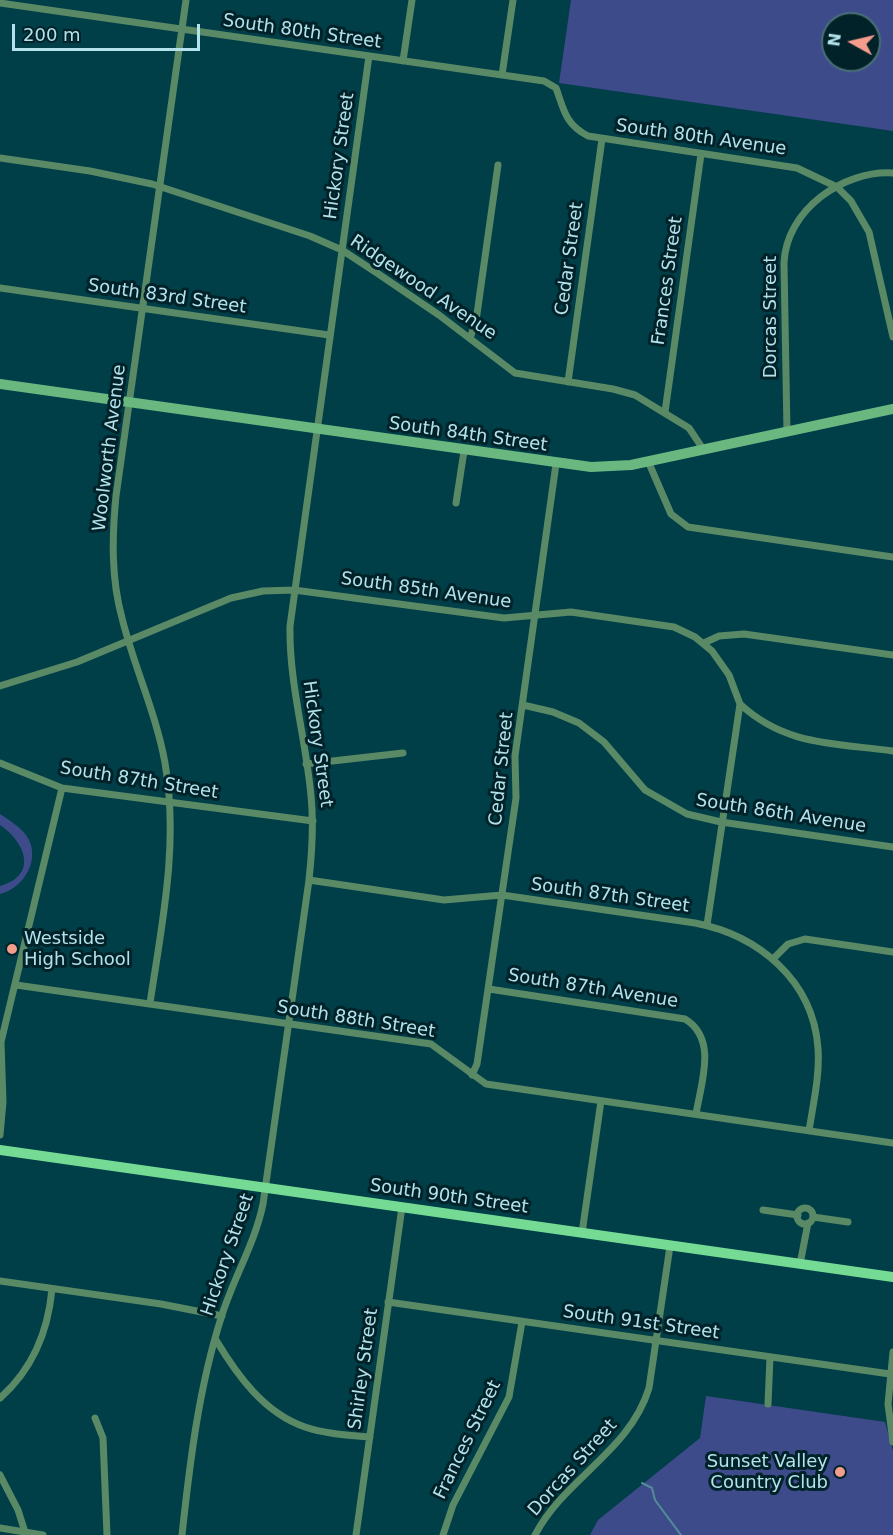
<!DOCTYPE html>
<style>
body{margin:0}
#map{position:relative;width:893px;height:1535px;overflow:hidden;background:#003e48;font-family:"DejaVu Sans",sans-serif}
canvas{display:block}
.north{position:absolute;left:821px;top:12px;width:60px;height:60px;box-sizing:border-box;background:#012228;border:2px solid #496f76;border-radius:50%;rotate:278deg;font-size:16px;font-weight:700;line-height:24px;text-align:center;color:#b4e2ec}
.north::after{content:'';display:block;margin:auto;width:21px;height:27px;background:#f49d8c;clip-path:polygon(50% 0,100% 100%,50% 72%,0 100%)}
.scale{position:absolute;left:12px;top:24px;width:188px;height:27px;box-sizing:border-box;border:3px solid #b4e2ec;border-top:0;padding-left:8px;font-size:18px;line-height:21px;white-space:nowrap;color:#b4e2ec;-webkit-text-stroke:4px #012228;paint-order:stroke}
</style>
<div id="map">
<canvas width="893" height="1535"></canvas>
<div class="north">N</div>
<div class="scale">200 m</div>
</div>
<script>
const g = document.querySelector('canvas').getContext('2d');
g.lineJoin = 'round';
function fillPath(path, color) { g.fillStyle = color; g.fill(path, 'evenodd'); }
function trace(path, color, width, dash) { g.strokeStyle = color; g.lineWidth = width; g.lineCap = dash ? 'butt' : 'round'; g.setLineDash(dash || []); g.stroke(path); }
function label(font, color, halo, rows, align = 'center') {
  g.font = font + ' "DejaVu Sans",sans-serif'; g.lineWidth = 6; g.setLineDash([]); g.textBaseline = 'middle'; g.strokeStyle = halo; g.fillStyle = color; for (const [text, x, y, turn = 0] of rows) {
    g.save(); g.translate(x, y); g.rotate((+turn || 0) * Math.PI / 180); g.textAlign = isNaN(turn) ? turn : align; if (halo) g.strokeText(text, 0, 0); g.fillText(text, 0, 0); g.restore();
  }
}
const green = new Path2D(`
 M571 0H893V131L559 83ZM833 24H869V60H833Z
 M0 814C9 820 19 826 26 835 42 857 25 888 0 894V886C39 875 25 842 0 825Z
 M706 1396 885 1422 893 1451V1535H590L598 1520 700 1438Z`);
const stream = new Path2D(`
 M642 1483 652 1488 655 1500 681 1535`);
const minor = new Path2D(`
 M0 3 544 81 556 88C564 110 565 124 588 136L797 168 837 187 851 201 869 232 893 337
 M403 61 412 0
 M502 75 513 0
 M0 158 90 171 152 184 310 236 342 250 377 273 439 315 515 373 613 389 635 395 689 428 703 449
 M0 288 329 335
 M470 338 476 321 498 165
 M568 382 602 139
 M665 412 701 154
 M787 432 784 263C786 210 843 170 893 173
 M648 461 671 514 688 527 893 557
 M456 503 464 451
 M704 643 719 636 744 634 893 655
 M0 686 77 662 231 598 263 591 294 590 504 618 571 612 674 627 695 637 712 651 729 675 740 704 707 925
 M740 704C785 746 835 743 893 751
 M523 705 553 712 579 723 604 742 645 790 687 814 721 822 893 847
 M0 763 62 788 313 821
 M306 764 403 753
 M309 880 444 900 502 895 695 923C758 935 813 980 818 1048 820 1076 813 1104 809 1131
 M773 959 788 944 805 939 893 952
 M16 985 431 1044 486 1084 893 1143
 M489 989 685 1019C718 1039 701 1083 696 1114
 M150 1003C162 923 179 844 165 763 156 713 134 667 122 618 111 578 112 537 116 496L186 0
 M472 1075 477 1064 516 798 515 756 556 464
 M0 1135 3 1102 1 1042 62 788
 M797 1216a8 8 0 1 1 16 0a8 8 0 1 1-16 0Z
 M763 1210 798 1215
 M813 1217 848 1222
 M582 1233 601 1101
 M800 1264 808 1223
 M0 1281 161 1304 222 1316
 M388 1302 890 1374
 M216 1340C237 1375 264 1413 305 1427 325 1434 348 1435 370 1437
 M893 1352 888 1404 893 1442
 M0 1398C33 1369 48 1332 52 1289
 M768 1404 770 1357
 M95 1418 103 1438 107 1535
 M0 1475 18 1510 25 1532
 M0 1528 43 1535
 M182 1535C190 1461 199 1386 222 1315 234 1277 255 1243 263 1204L309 880C312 852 314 824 311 796 306 739 289 684 290 626L369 56
 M356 1535 402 1207
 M443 1535 453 1505 509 1397 522 1322
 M535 1535C564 1479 630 1451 649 1388L670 1246`);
const secondary = new Path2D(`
 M0 384 591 467 631 465 893 409`);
const primary = new Path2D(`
 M0 1150 893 1277`);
const markers = [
 [12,949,6,"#f49d8c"],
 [840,1472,6,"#f49d8c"]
];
const streetNames = [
 ["South 80th Street",302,32,8],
 ["South 80th Avenue",701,138,8],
 ["Hickory Street",340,156,-82],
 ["Cedar Street",570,259,-82],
 ["Frances Street",668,281,-82],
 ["Ridgewood Avenue",423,288,34],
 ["South 83rd Street",167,297,8],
 ["Dorcas Street",771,317,-90],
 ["South 84th Street",468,435,8],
 ["Woolworth Avenue",110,448,-83],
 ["South 85th Avenue",426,591,8],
 ["Hickory Street",317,744,82],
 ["Cedar Street",502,769,-84],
 ["South 87th Street",139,781,9],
 ["South 86th Avenue",781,814,9],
 ["South 87th Street",610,896,8],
 ["South 87th Avenue",593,989,9],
 ["South 88th Street",356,1020,9],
 ["South 90th Street",449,1197,8],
 ["Hickory Street",228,1255,-71],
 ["South 91st Street",641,1323,8],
 ["Shirley Street",364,1369,-82],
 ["Frances Street",468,1440,-64],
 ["Dorcas Street",573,1468,-48]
];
const poiNames = [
 ["Westside",24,939],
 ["High School",24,960],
 ["Sunset Valley",828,1462,"right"],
 ["Country Club",828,1483,"right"]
];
fillPath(green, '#3d4b8b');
trace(stream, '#538d98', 2);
trace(minor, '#5a8966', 7);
trace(secondary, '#6ab780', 10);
trace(primary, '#75db94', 10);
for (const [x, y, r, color] of markers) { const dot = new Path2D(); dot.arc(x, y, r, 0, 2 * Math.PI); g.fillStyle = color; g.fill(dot); trace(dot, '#012228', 2); }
label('18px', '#b4e2ec', '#012228', streetNames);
label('18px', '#b4e2ec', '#012228', poiNames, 'left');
</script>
